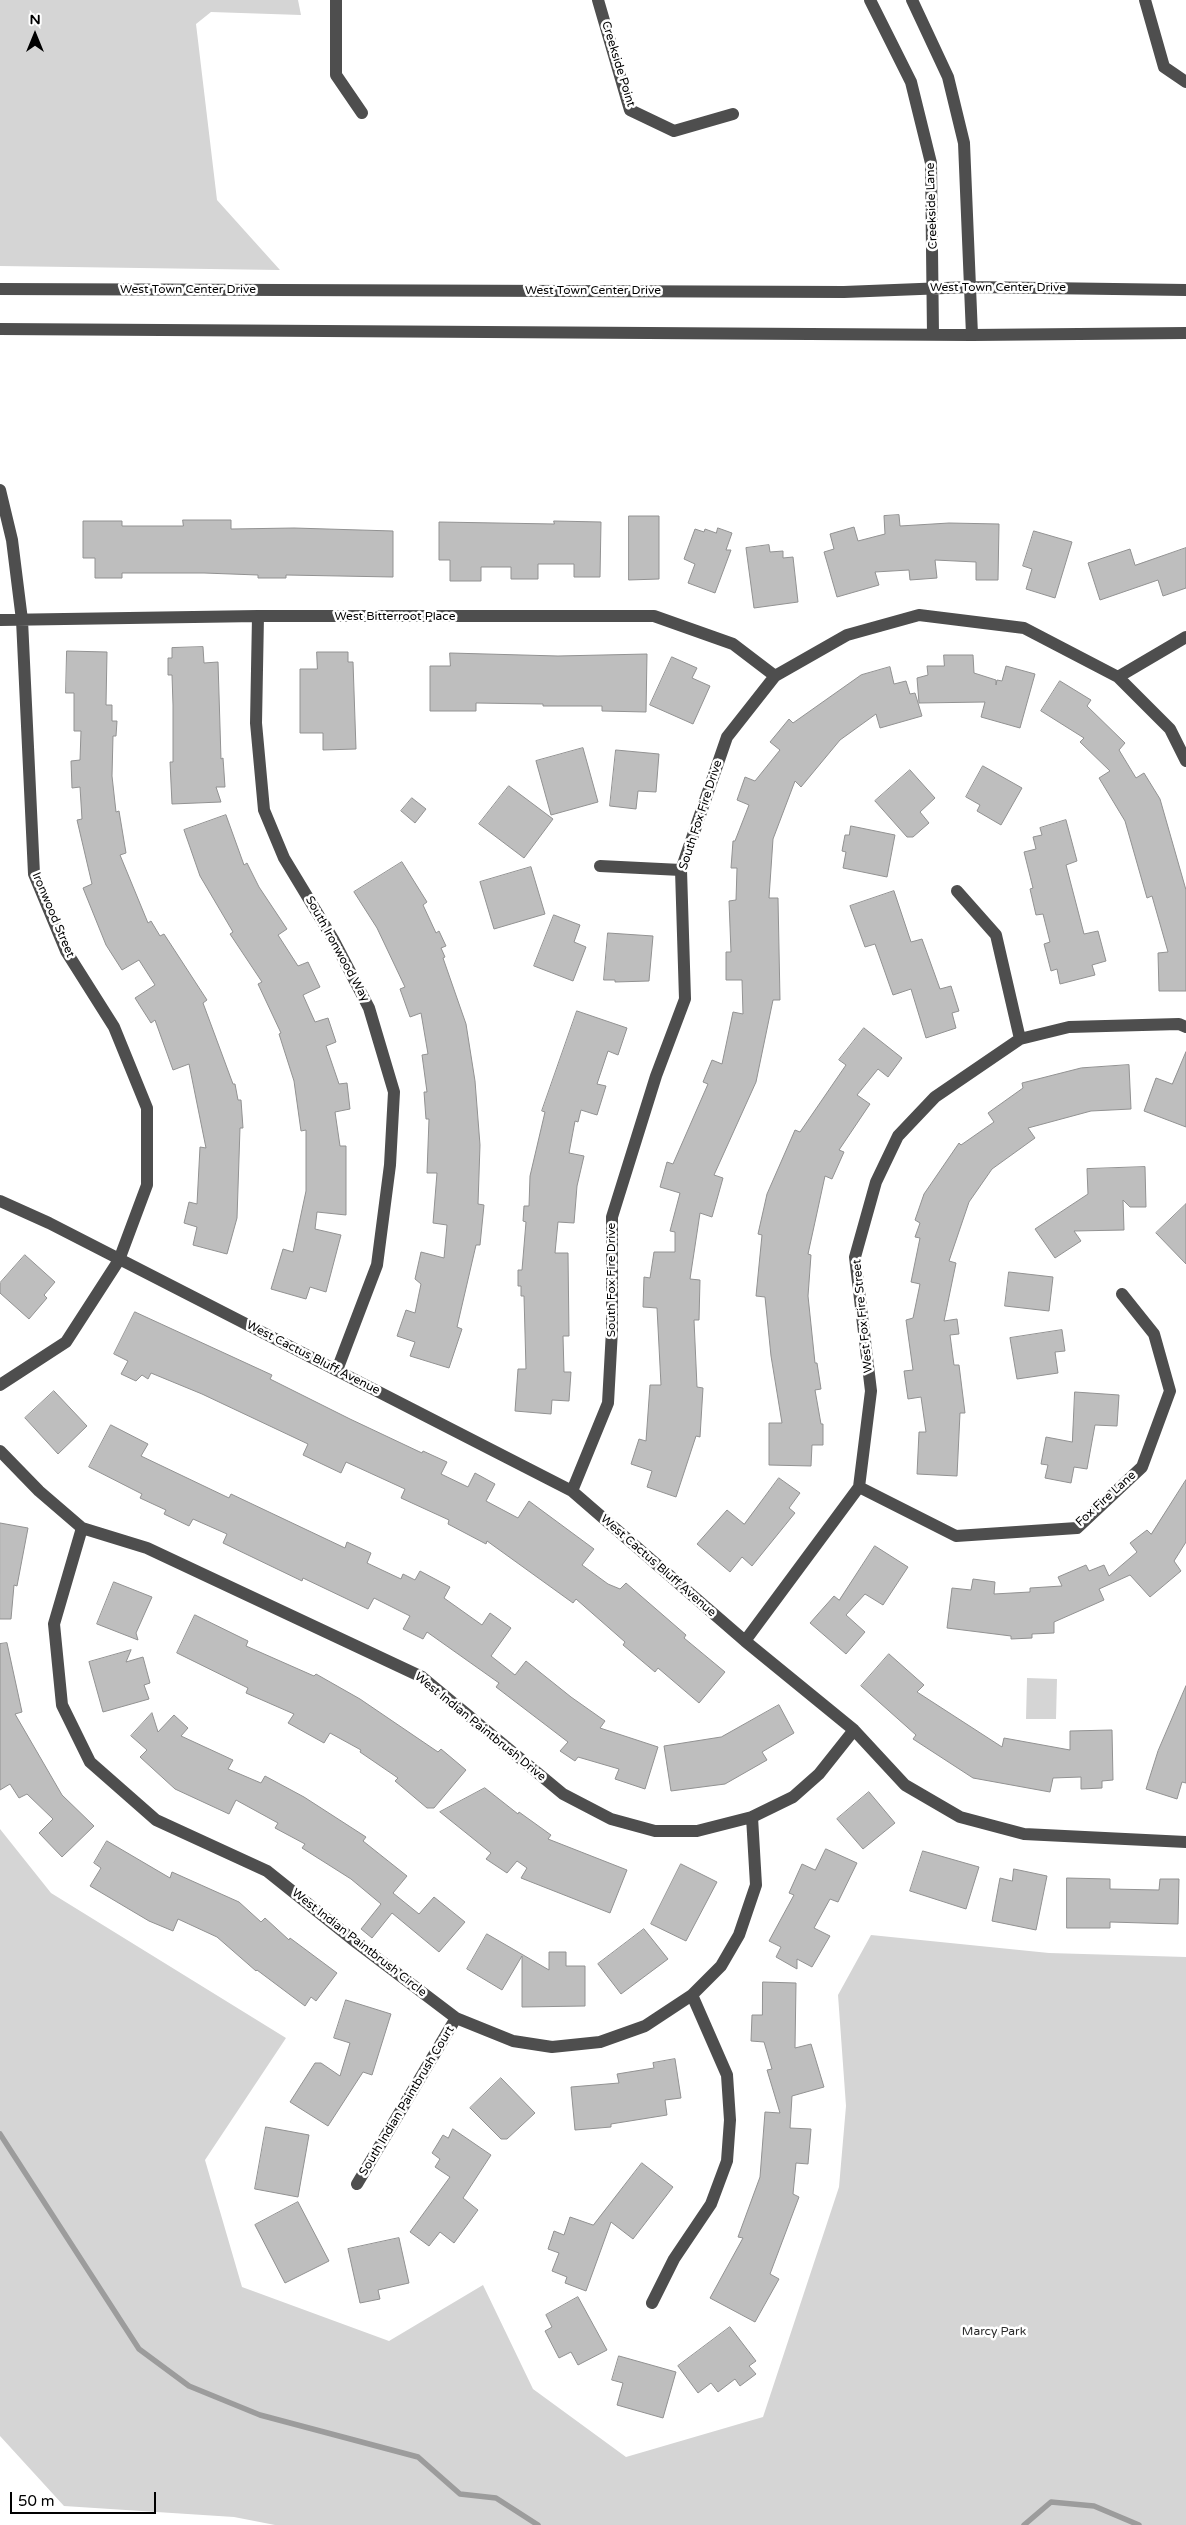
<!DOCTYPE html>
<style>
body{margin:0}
#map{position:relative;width:1186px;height:2525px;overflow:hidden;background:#fff;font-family:"Varela Round",sans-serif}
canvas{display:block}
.north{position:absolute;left:10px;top:10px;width:50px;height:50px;-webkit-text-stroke:4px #fff;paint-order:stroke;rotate:0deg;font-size:14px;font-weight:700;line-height:20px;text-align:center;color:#000}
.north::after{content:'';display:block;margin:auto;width:18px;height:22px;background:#000;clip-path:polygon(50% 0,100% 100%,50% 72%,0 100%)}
.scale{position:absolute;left:10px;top:2492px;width:146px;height:22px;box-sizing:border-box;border:2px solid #000;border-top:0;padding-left:6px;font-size:15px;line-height:18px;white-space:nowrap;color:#000;-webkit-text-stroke:4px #fff;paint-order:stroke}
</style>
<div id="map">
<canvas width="1186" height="2525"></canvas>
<div class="north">N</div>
<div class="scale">50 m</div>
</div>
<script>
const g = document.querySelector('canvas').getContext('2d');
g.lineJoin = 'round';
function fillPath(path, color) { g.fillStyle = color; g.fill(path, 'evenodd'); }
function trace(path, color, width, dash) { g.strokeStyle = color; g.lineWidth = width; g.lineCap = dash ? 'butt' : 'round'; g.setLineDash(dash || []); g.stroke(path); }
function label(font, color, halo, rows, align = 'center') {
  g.font = font + ' "Varela Round",sans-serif'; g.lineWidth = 5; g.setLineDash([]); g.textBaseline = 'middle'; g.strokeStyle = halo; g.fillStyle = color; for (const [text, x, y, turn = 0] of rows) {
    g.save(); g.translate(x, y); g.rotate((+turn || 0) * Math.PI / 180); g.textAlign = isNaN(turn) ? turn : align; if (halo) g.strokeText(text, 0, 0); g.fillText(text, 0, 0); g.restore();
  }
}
const green = new Path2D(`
 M0 0H298L301 15 211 12 196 24 217 200 280 270 0 266Z
 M1027 1678 1057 1679 1056 1719H1026Z
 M0 1829 51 1893 286 2038 205 2160 242 2287 389 2341 483 2285 533 2389 626 2457 763 2417 839 2187 846 2106 838 1995 871 1935 1049 1953 1186 1957V2525H275L234 2517 64 2506 0 2436Z`);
const stream = new Path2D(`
 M0 2134 139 2349 189 2386 260 2415 418 2457 460 2494 496 2498 538 2525
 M1024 2525 1051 2502 1094 2506 1139 2525`);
const building = new Path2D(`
 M899 515 900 526 949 523 999 524 998 580H976V562L935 560 937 578 910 580 909 570 875 572 879 585 837 597 824 552 834 549 830 534 854 527 858 541 885 534 884 516Z
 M629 516H659V579L629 580Z
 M183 520H231V529L294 528 393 531V577L286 575V578H258V575L204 573H122V578H95V558H83V521H122V526H183Z
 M554 521 601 522 600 577H574V564H538V579H511V567H481V581H450V560H439V522L554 524Z
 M718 528 732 533 726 550H731L715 593 688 583 695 564 684 559 695 529 704 532 705 529 716 533Z
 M1034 531 1072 542 1055 598 1026 589 1032 569 1023 566Z
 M769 545 770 552 783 551V558L793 557 798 602 754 608 746 548Z
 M1186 548V588L1163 596 1158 580 1100 600 1088 563 1130 549 1135 565Z
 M203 647 204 663 218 662 221 759 223 758 225 787H216L221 802 172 804 170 762H173V705L172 675H168V658H172V648Z
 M67 651 107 652 106 705H112V721H117L116 736H113L112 776 116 812 119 811 126 853 120 855 148 923 151 921 160 936 164 934 207 1000 203 1003 233 1084H235L238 1100H241L243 1128H240L237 1218 227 1254 193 1245 197 1227 184 1223 189 1202 197 1204 200 1147 206 1148 189 1064 173 1070 155 1020 151 1023 135 998 155 985 139 960 122 970 106 945 83 888 92 884 77 820 82 819 80 787 72 788 71 761 80 760 81 731H74V693H66Z
 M317 652H348V662H353L356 749 323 750V733H300V669H317Z
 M450 653 558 656 647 654 646 712 602 711V706H543V704L476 703V711H430V666H450Z
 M944 655H973L974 673 996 680V685L997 680 1002 681 1006 666 1035 674 1020 728 981 717 985 702 919 703 917 678 928 675 927 666H944Z
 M672 657 697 668 692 678 710 686 693 724 650 705Z
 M890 667 894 684 906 681 910 694 915 693 922 716 880 728 876 714 840 740 801 787 795 781 773 839 769 898H778L780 1000H773L756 1082 714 1175 723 1178 712 1217 700 1213 690 1279 700 1280 699 1320H694L697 1387 703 1388 700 1437 696 1436 676 1497 647 1487 652 1471 631 1464 639 1439 646 1441 650 1385H661L657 1308 643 1307 644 1277 650 1278 654 1252H675V1232L670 1231 680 1193 660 1187 667 1162 673 1164 708 1084 703 1082 712 1060 722 1064 733 1012 743 1014 742 980H726V952H731L729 901 736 900 737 868H731L733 841H735L749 805 737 800 745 777 755 781 780 750 770 742 789 719 793 723 861 675Z
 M1060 681 1091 700 1087 706 1125 743 1119 750 1136 778 1144 773 1160 799 1186 890V991H1159L1158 953 1168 952 1152 896 1147 898 1125 821 1099 778 1110 771 1080 742 1084 738 1041 711Z
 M583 748 598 802 551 815 536 761Z
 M616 750 659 754 656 792 638 791 636 809 610 806Z
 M983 766 1022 788 1001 825 977 811 980 805 966 797Z
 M910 770 935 798 920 812 929 823 913 837H907L875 801Z
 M509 786 553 819 524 858 479 824Z
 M412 798 426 809 415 823 401 811Z
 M226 815 244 865 247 863 259 887 287 929 278 935 298 966 308 962 320 987 303 995 315 1022 328 1018 336 1042 326 1046 339 1084 347 1083 350 1109 335 1112 340 1146H346V1215L317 1212 315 1229 341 1235 326 1292 310 1287 306 1299 271 1289 283 1249 293 1252 306 1191V1130L301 1131 294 1081 279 1034 281 1033 258 984 262 982 230 934 233 932 200 876 184 830Z
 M1066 820 1077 861 1066 865 1084 934 1098 931 1106 961 1092 965 1095 975 1060 984 1057 969 1051 971 1044 944 1050 942 1043 914 1036 915 1030 889 1033 888 1024 852 1036 849 1033 837 1042 835 1040 828Z
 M851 826 895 835 887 877 843 868 846 852 842 851 845 835H849Z
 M402 862 427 902 423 905 436 933 439 931 446 946 441 948 445 957 443 958 466 1024 475 1081 480 1145 478 1204 484 1205 480 1245H476L457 1327 462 1329 449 1368 410 1356 415 1342 397 1336 406 1310 415 1313 421 1284 415 1279 421 1252 444 1258 447 1225 433 1223 437 1173H427L429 1119H426L424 1092H427L422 1055 428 1054 421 1013 410 1017 400 989 405 987 377 928 354 892Z
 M531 867 545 914 494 929 480 882Z
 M894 891 911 942 922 939 940 989 951 986 959 1011 952 1013 956 1028 926 1038 911 989 893 995 875 944 865 947 850 906Z
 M554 915 580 925 574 942 586 947 573 981 534 966Z
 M608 933 653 936 649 981 615 982V980H604Z
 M577 1011 627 1028 618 1055 608 1051 597 1084 606 1086 597 1115 581 1110 578 1122 575 1121 569 1153 584 1156 577 1186 574 1223 558 1222 555 1253H568L569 1336H563L564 1372H571L569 1401 552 1400 551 1414 515 1411 518 1369H526L524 1296H521V1286H518V1270H522L526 1222 523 1221 524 1206H529L530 1176 545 1112 542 1111Z
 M864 1028 902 1058 888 1077 878 1069 857 1095 870 1104 839 1150 844 1152 832 1179 825 1176 808 1254 811 1255 808 1296 815 1363H817L821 1389 815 1390 821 1424H823V1445H812L811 1466 769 1465V1423H782L771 1356 765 1297 756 1296 762 1235 758 1234 767 1194 795 1130 800 1132 846 1065 839 1060Z
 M1186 1052V1127L1144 1111 1156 1078 1172 1084Z
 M1129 1065 1131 1109 1091 1111 1028 1128 1035 1138 992 1169 969 1202 949 1261 956 1263 944 1321 957 1319 959 1334 950 1335 954 1365H959L965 1413H960L957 1476 917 1474 919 1432H926L921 1397 908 1399 904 1371 913 1370 906 1320 913 1318 920 1284 911 1282 920 1238 915 1237 920 1223 915 1220 924 1194 959 1143 961 1145 994 1122 988 1113 1023 1088 1022 1083 1081 1068Z
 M1145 1167 1146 1207H1130L1123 1200 1124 1230 1074 1231 1081 1241 1055 1258 1035 1229 1088 1194 1087 1169Z
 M1186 1204V1264L1156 1233Z
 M25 1255 55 1282 44 1295 47 1298 29 1319 0 1293V1283Z
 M1009 1272 1053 1277 1049 1311 1005 1306Z
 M135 1312 272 1375 270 1379 350 1419 422 1453 423 1451 447 1462 441 1474 468 1487 475 1473 495 1484 486 1501 518 1518 529 1501 594 1549 582 1565 608 1584 620 1589 626 1583 686 1635 684 1638 725 1672 699 1703 658 1668 655 1672 623 1645 625 1642 576 1599 573 1603 487 1541 486 1544 448 1524 449 1520 401 1498 405 1489 346 1462 341 1473 303 1455 308 1444 202 1394 151 1373 148 1379 142 1375 136 1381 121 1374 128 1361 114 1354Z
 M1062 1330 1065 1351 1055 1352 1058 1373 1017 1379 1010 1338Z
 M54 1391 87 1426 58 1454 25 1418Z
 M1075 1392 1119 1395 1117 1426 1095 1425 1087 1469 1074 1467 1071 1483 1045 1478 1048 1465 1041 1464 1046 1437 1072 1442Z
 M111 1425 148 1444 141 1456 229 1498 231 1494 345 1548 347 1542 371 1553 367 1563 401 1579 403 1574 415 1580 420 1571 450 1587 444 1598 482 1625 490 1613 511 1628 491 1656 515 1675 526 1661 571 1697 605 1721 600 1728 658 1747 645 1789 615 1779 619 1769 578 1757 575 1761 560 1751 568 1742 496 1687 499 1683 427 1632 423 1639 403 1629 410 1616 374 1598 368 1609 303 1578 302 1581 223 1543 227 1534 193 1519 189 1526 164 1514 166 1510 140 1498 142 1494 89 1467Z
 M779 1478 800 1493 789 1508 795 1513 752 1566 742 1557 730 1572 697 1544 727 1510 744 1524Z
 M1186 1480V1542L1174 1561 1181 1571 1150 1597 1130 1575 1099 1589 1104 1600 1054 1622V1633L1032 1634V1638L1011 1639V1636L947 1628 952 1588 971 1590 973 1579 995 1582 994 1594 1030 1592V1588L1062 1586 1058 1577 1086 1565 1089 1571 1104 1565 1109 1576 1137 1552 1130 1543 1147 1530 1151 1534Z
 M0 1523 28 1528 17 1586 14 1585 11 1619H0Z
 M875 1546 908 1567 883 1605 865 1594 846 1615 865 1632 846 1654 810 1623 834 1596 839 1600Z
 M114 1582 152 1597 136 1633 138 1640 97 1624Z
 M195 1615 248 1641 246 1646 314 1676 316 1674 360 1699 438 1752 441 1749 466 1770 434 1808H427L395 1781 398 1778 360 1752 361 1750 330 1733 324 1743 288 1723 294 1714 246 1693 248 1688 177 1653Z
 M7 1643 22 1712 15 1714 62 1795 94 1826 62 1857 39 1833 53 1819 27 1794 19 1798 10 1784 0 1790V1644Z
 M131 1650 126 1662 143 1657 150 1683 144 1685 149 1699 103 1712 89 1662Z
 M889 1654 924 1685 917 1692 1002 1747 1004 1738 1070 1750V1731L1112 1730 1113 1780 1102 1781V1788L1081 1789V1777L1053 1778 1050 1792 973 1778 913 1739 916 1735 861 1686Z
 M1186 1686V1783L1182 1782 1177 1799 1146 1789 1158 1751Z
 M779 1705 794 1733 762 1752 767 1760 725 1784 671 1791 664 1746 721 1737Z
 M152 1713 158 1732 174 1715 188 1728 181 1736 233 1760 228 1769 261 1783 265 1776 304 1797 366 1837 363 1841 407 1876 393 1893 419 1914 434 1897 465 1922 439 1952 392 1913 372 1938 361 1929 381 1904 351 1879 302 1848 305 1844 275 1828 278 1823 236 1800 229 1814 175 1789 140 1757 147 1750 131 1736Z
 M485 1788 518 1814 519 1812 551 1835 548 1839 627 1870 610 1913 521 1878 527 1868 517 1861 507 1873 486 1859 491 1853 440 1812Z
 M869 1792 895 1823 863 1849 837 1819Z
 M107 1841 170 1878 172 1872 239 1902 261 1922 265 1918 289 1940 290 1938 337 1973 316 2001 311 1997 305 2006 257 1970 256 1971 217 1937 178 1919 173 1931 149 1921 90 1886 101 1868 94 1863Z
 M826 1849 857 1863 838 1902 830 1899 814 1928 830 1936 812 1967 797 1959V1969L776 1957 781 1947 769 1941 794 1895 789 1893 802 1864 815 1870Z
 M923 1851 979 1867 966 1909 910 1891Z
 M681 1864 717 1882 686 1941 651 1924Z
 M1014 1869 1047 1876 1036 1930 992 1921 1000 1878 1012 1881Z
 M1067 1878 1110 1879V1889L1159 1890 1160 1879H1179L1178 1924 1110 1922V1928H1067Z
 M644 1929 668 1959 621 1994 598 1964Z
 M487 1934 549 1970V1952H566V1966H585V2006L522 2007V1956L502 1990 467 1969Z
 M763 1982 796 1983 795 2048 811 2044 824 2087 792 2096 790 2128 811 2129 808 2164 796 2163 793 2194 799 2197 770 2274 779 2279 755 2322 710 2298 743 2238 738 2237 760 2177 765 2112 780 2113 767 2070 772 2069 764 2042 751 2041 752 2015H762Z
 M346 2000 391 2014 372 2075 363 2072 328 2126 290 2102 315 2063H321L340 2076 350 2043 334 2038Z
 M675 2059 681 2098 665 2100 667 2115 611 2124V2127L575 2130 571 2087 619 2083 617 2074 654 2068 653 2063Z
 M501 2078 535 2113 507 2139H501L470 2108Z
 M266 2127 309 2135 298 2197 255 2189Z
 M453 2129 491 2155 463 2198 478 2210 454 2243 440 2232 429 2246 410 2232 450 2177 435 2167 440 2159 432 2153 443 2135 448 2138Z
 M642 2163 673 2187 633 2239 611 2222 586 2291 565 2283 567 2277 552 2271 559 2253 548 2249 554 2231 564 2235 570 2217 593 2225Z
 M298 2202 329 2261 285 2283 255 2225Z
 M399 2238 409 2283 378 2290 380 2299 360 2303 348 2249Z
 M578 2297 607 2350 578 2365 571 2352 559 2358 545 2331 552 2327 546 2315Z
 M730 2327 756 2361 749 2366 756 2374 740 2386 735 2379 718 2392 711 2383 698 2393 678 2366Z
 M619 2356 676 2372 663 2418 617 2405 623 2383 612 2380Z`);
const minor = new Path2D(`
 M336 0V75L362 113
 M598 0 630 110 674 131 733 114
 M870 0 911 82 931 163 933 335
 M912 0 948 77 964 143 972 335
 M1145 0 1164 67 1186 82
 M0 289 844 292 970 287 1186 290
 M0 329 972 335 1186 333
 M0 490 12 540 22 620 34 874 66 951 114 1027 147 1108V1185L119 1260 66 1342 0 1385
 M258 616 256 723 264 810 284 858 333 939 369 1008 394 1092 390 1165 377 1265 337 1370
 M0 620 258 616H654L733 644 775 676
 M1118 677 1186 637
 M600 866 681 870
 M957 891 996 935 1020 1039
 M0 1201 49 1223 572 1491 745 1641 854 1730 905 1785 960 1817 1024 1834 1186 1842
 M0 1451 39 1491 82 1528 147 1548 422 1677 563 1794 611 1819 655 1831H697L752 1817 793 1797 819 1774 854 1730
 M859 1487 956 1536 1077 1528 1142 1467 1170 1391 1154 1334 1122 1294
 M572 1491 608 1403 612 1330V1217L656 1076 685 999 681 870 727 737 775 676 847 635 919 615 1024 628 1118 677 1170 729 1186 761
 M82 1528 54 1624 62 1705 90 1762 156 1820 267 1871 357 1943 456 2018 513 2041 552 2047 600 2042 645 2026 692 1995 721 1966 739 1935 756 1885 752 1817
 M745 1641 859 1487 871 1391 855 1257 876 1182 898 1136 935 1097 1020 1039 1069 1027 1179 1024 1186 1027
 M357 2184 456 2018
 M652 2303 674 2259 711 2204 727 2161 730 2120 727 2075 692 1995`);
const streetNames = [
 ["Creekside Point",618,64,73],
 ["Creekside Lane",932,206,-92],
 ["West Town Center Drive",998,288],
 ["West Town Center Drive",188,290],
 ["West Town Center Drive",593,291],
 ["West Bitterroot Place",395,617],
 ["South Fox Fire Drive",701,815,-72],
 ["Ironwood Street",53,915,67],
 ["South Ironwood Way",337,949,61],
 ["South Fox Fire Drive",612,1280,-90],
 ["West Fox Fire Street",863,1316,-96],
 ["West Cactus Bluff Avenue",313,1358,27],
 ["Fox Fire Lane",1106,1499,-42],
 ["West Cactus Bluff Avenue",658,1566,41],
 ["West Indian Paintbrush Drive",480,1727,39],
 ["West Indian Paintbrush Circle",359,1943,38],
 ["South Indian Paintbrush Court",407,2101,-59]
];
const parkNames = [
 ["Marcy Park",994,2332]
];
fillPath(green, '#d5d5d5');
trace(stream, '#9c9c9c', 5.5);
fillPath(building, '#bebebe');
trace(building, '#929292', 1);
trace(minor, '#4e4e4e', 12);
label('12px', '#000', '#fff', streetNames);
label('12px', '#2c2c2c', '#fff', parkNames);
</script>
